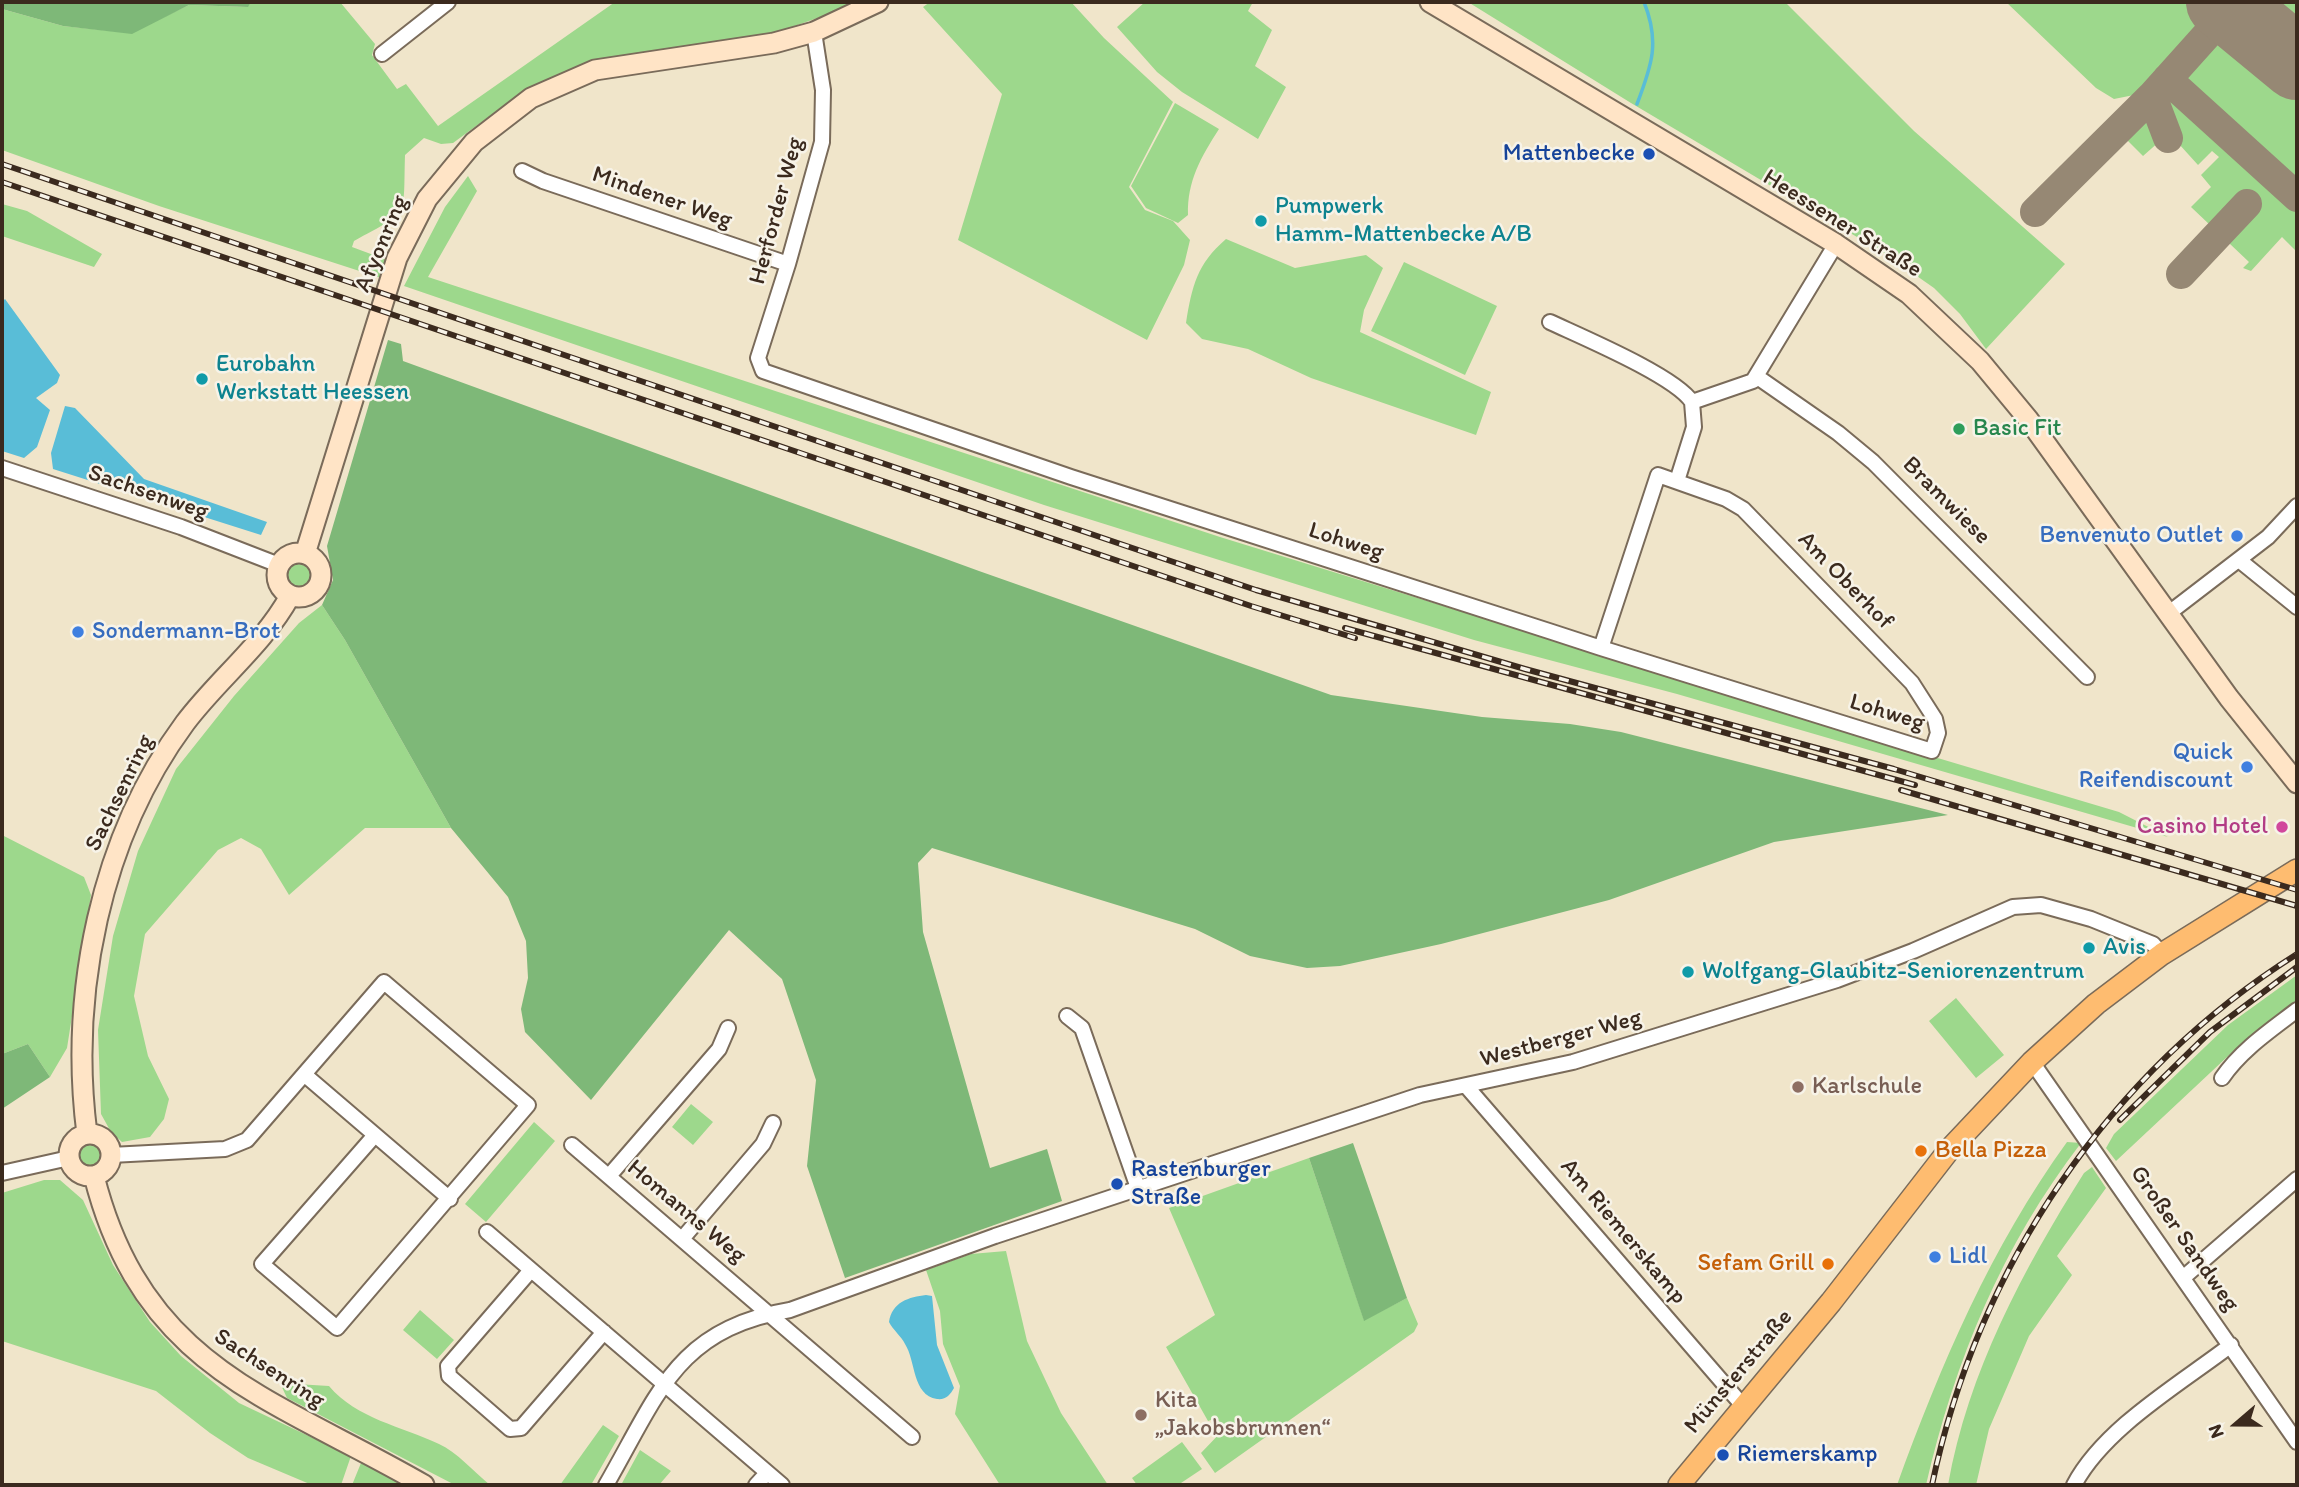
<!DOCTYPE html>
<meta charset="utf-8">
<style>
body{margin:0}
#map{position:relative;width:2299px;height:1487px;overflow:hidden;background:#f0e5ca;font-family:Itim,sans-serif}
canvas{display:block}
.frame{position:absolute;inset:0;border:4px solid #3b2a1e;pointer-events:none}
.north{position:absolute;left:2201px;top:1389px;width:70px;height:70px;-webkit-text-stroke:5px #f7f3e8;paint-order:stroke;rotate:250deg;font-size:19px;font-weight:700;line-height:28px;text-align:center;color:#3b2a1e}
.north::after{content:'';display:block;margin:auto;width:24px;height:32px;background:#3b2a1e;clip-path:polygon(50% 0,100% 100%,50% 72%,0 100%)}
</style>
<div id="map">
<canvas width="2299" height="1487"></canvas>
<div class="frame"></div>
<div class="north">N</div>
</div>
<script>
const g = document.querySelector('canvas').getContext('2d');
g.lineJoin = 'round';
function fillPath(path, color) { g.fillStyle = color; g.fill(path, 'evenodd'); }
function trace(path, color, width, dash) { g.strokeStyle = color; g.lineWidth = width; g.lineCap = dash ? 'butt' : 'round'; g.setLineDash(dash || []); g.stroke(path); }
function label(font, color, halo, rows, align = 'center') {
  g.font = font + ' Itim,sans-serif'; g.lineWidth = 5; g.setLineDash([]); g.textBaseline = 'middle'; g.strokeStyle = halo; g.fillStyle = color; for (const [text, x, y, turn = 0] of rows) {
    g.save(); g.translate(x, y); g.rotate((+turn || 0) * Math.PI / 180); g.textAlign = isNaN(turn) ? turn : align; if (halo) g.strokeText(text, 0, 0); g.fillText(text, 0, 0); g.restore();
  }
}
const green = new Path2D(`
 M251 2H340L375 44 372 55 397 89 406 84 438 126 615 2H863L769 35 607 60 535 87 513 99 453 143 441 144 424 138 405 155C403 218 411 210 354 241L352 247 387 260 381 278 159 206 2 150V9L63 26 131 33 189 5 247 7Z
 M930 2H1071L1104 38 1173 102 1129 187 1145 210 1173 221 1190 240 1184 265 1147 340 958 240 1002 94 923 7Z
 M1145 2H1253L1248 11 1272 30 1255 66 1286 87 1258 139 1182 92 1157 72 1117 27Z
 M1468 2H1785L1914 131 2065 264 1986 349 1960 314 1934 288 1884 253 1631 103Z
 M2006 2H2297V252L2282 237 2251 271 2243 268 2249 262 2191 207 2211 187 2201 175 2219 157 2212 151 2198 165 2169 133 2143 156 2118 131 2144 105 2134 95 2114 99 2096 88Z
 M1175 103 1219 129C1201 157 1187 181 1188 215L1178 223 1146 208 1131 186Z
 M468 176 477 191 428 277 1220 537 1894 745 2119 812 2168 837 1677 694 1474 640 1044 505 404 286 445 207Z
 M2 204 27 211 102 254 94 267 2 236Z
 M1226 239 1295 268 1366 255 1383 268 1364 310 1360 332 1491 392 1476 435 1311 378 1248 349 1202 339 1186 323C1192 286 1197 264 1226 239Z
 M1404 262 1497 306 1465 375 1371 331Z
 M285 575a13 13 0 1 1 26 0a13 13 0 1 1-26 0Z
 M322 605 345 640 451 828H365L289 895 261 849 241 838 218 850 145 934 134 996 148 1056 169 1099 164 1119 150 1137 122 1142 111 1132 101 1114 98 1030 113 936 138 851 176 769 234 696 299 623Z
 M2 835 84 877 91 895 67 1048 50 1077 28 1044 2 1054Z
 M2297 975V1003L2242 1043 2116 1161 2106 1148 2114 1134 2228 1025Z
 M1956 998 2004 1055 1976 1078 1929 1021Z
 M691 1104 713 1122 693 1145 672 1127Z
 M534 1122 555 1141 486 1222 465 1204Z
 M2067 1142 2081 1143C2002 1246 1955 1360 1926 1485H1897C1941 1364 1991 1247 2067 1142Z
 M77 1155a13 13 0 1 1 26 0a13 13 0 1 1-26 0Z
 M1309 1158 1364 1320 1407 1298 1418 1324 1414 1332 1215 1473 1201 1453 1224 1429 1211 1420 1208 1421 1166 1347 1215 1315 1169 1208Z
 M2092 1167 2106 1188 2057 1256 2072 1275 2029 1336 1989 1429 1976 1485H1948C1968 1372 2023 1270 2084 1173Z
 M44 1180H60L83 1200 113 1265 150 1322 181 1356 239 1403 351 1456 341 1485H312L248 1458 210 1433 156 1391 2 1341V1193Z
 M1006 1251 1027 1341 1061 1413 1108 1485H1000L955 1414 960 1386 943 1344 940 1311 926 1270 971 1254Z
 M420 1310 454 1340 437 1359 403 1330Z
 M280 1383 329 1386C357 1419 401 1426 439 1444 457 1452 474 1472 490 1485H455L287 1398Z
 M603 1425 619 1436 591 1485H560Z
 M1182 1442 1202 1469 1178 1485H1137L1132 1478Z
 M640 1450 671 1471 659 1485H621Z
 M361 1463 406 1485H352Z`);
const forest = new Path2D(`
 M2 2H251L248 7 189 5 132 34 63 26 2 9Z
 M388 340 401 344 403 361 979 571 1331 695 1482 717 1570 724 1621 732 1948 815 1774 842 1609 900 1441 944 1340 966 1307 968 1250 956 1195 929 932 848 918 863 923 932 990 1168 1047 1149 1062 1201 845 1278 807 1166 816 1080 782 979 729 930 591 1100 525 1032 521 1009 528 978 526 941 508 897 451 828 345 640 322 605 333 580 327 546Z
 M28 1044 50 1077 2 1109V1054Z
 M1353 1143 1407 1298 1364 1321 1309 1158Z`);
const water = new Path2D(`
 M5 299 60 375 57 383 36 398 50 410 37 447 24 458 2 451V302Z
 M65 406 75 408 144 479 267 522 261 535 53 469 51 453Z
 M926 1295 932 1296 937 1345 954 1388C950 1395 946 1400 937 1399 912 1395 916 1361 905 1344 901 1336 893 1330 889 1322 892 1302 909 1297 926 1295Z`);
const stream = new Path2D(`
 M1637 104C1652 65 1660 42 1644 2`);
const taxiway = new Path2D(`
 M2167 79 2297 197
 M2168 138 2152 96 2231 8
 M2035 212 2152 96
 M2181 274 2247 204`);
const runway = new Path2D(`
 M2223 2 2297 63`);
const street = new Path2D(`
 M814 32 823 90 822 142 788 264 758 358 763 371 1071 477 1552 632 1601 648 1932 751 1938 733 1935 719 1912 683 1743 509 1726 499 1658 475 1601 648
 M382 54 448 2
 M522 171 543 181 788 264
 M1550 322C1582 337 1675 376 1692 402L1753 381 1836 244
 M1756 376 1838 433 1873 462 2087 677
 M2 468 181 527 279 565
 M1677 481 1694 427 1692 402
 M2239 560 2297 607
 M2169 613 2268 537 2297 506
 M1067 1016 1082 1028 1138 1188
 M2032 1062 2297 1442
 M305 1075 450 1199
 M2222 1078C2241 1050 2271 1030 2297 1010
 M1467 1087 1744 1407
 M572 1145 912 1437
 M111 1155 225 1149 247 1140 384 982 528 1105 337 1328 262 1264 375 1135
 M2 1173 69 1158
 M609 1176 719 1049 728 1028
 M487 1232 782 1485
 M682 1239 763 1144 773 1123
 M531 1270 448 1366 449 1376 510 1429 521 1428 604 1332
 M2184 1277 2297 1179
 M606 1485C658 1395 676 1329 790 1310L995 1236 1420 1095 1573 1062 1837 980 1913 951 2013 907 2041 905 2091 919 2153 944 2162 954
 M756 1485 767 1473
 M2074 1485C2104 1428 2180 1384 2231 1345`);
const secondary = new Path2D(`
 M1430 2 1836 244 1909 294 1980 361 2028 419 2229 698 2297 783
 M277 575a22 22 0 1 1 44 0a22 22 0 1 1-44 0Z
 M305 554 397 258 427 199 474 142 531 98 595 70 774 43 814 32 878 2
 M69 1155a21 21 0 1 1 42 0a21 21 0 1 1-42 0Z
 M87 1134C69 994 100 838 185 723 218 679 263 645 290 596
 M94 1176C143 1369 272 1397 424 1485`);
const primary = new Path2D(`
 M1679 1485 1831 1302 1949 1150 2032 1062 2096 1004 2162 954 2297 870`);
const rail = new Path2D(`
 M2 164 1256 590 1525 669 1894 769 2297 890
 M2 182 1251 606 1355 638
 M1345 628 1915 785
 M1901 790 2297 906
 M2120 1120 2210 1032 2297 967
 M1932 1485C1978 1267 2108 1073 2297 954`);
const markers = [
 [1649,154,7,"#1a4fb4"],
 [1261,221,7,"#0f9aa8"],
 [202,379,7,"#0f9aa8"],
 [1959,429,7,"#2e9e5b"],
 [2237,536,7,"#3f7fe0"],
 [78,632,7,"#3f7fe0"],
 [2247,767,7,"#3f7fe0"],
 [2282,827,7,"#d1479c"],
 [2089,948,7,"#0f9aa8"],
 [1688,972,7,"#0f9aa8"],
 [1798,1087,7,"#8d6e63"],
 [1921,1151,7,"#e8710a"],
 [1117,1184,7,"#1a4fb4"],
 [1935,1257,7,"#3f7fe0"],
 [1828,1264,7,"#e8710a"],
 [1141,1415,7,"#8d6e63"],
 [1723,1455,7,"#1a4fb4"]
];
const transitNames = [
 ["Mattenbecke",1635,154,"right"],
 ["Rastenburger",1131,1170],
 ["Straße",1131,1198],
 ["Riemerskamp",1737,1455]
];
const streetNames = [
 ["Mindener Weg",662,198,19],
 ["Herforder Weg",777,211,-75],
 ["Heessener Straße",1842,224,32],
 ["Afyonring",382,244,-67],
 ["Sachsenweg",148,493,19],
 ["Bramwiese",1946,501,45],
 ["Lohweg",1346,542,18],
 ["Am Oberhof",1845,581,46],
 ["Lohweg",1887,713,17],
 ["Sachsenring",120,793,-64],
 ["Westberger Weg",1561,1039,-15],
 ["Homanns Weg",686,1212,40],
 ["Am Riemerskamp",1623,1232,50],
 ["Großer Sandweg",2184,1239,55],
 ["Sachsenring",269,1369,33],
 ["Münsterstraße",1739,1372,-50]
];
const cultureNames = [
 ["Pumpwerk",1275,207],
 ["Hamm-Mattenbecke A/B",1275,235],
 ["Eurobahn",216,365],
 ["Werkstatt Heessen",216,393],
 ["Avis",2103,948],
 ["Wolfgang-Glaubitz-Seniorenzentrum",1702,972]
];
const leisureNames = [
 ["Basic Fit",1973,429]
];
const shopNames = [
 ["Benvenuto Outlet",2223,536],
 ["Sondermann-Brot",92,632,"left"],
 ["Quick",2233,753],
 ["Reifendiscount",2233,781],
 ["Lidl",1949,1257,"left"]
];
const hotelNames = [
 ["Casino Hotel",2268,827]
];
const educationNames = [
 ["Karlschule",1812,1087],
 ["Kita",1155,1401],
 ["„Jakobsbrunnen“",1155,1429]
];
const foodNames = [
 ["Bella Pizza",1935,1151],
 ["Sefam Grill",1814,1264,"right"]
];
fillPath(green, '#9dd88c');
fillPath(forest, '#7eb878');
fillPath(water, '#59bdd7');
trace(stream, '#59bdd7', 3.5);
trace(taxiway, '#968874', 30);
trace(runway, '#968874', 74);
trace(street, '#7a6b5a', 18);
trace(secondary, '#7a6b5a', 23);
trace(primary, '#7a6b5a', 24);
trace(street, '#fff', 14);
trace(secondary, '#ffe4c6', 19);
trace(primary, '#febc70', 21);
trace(rail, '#3b2a1e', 6);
trace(rail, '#f7f3e8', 3.5, [10]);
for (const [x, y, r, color] of markers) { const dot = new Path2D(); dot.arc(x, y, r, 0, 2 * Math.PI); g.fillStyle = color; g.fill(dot); trace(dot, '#f7f3e8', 2.5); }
label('24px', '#164399', '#f7f3e8', transitNames, 'left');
label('24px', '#3b2a1e', '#f7f3e8', streetNames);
label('24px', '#0d838f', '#f7f3e8', cultureNames, 'left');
label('24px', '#27864d', '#f7f3e8', leisureNames, 'left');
label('24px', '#366cbe', '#f7f3e8', shopNames, 'right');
label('24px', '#b23c85', '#f7f3e8', hotelNames, 'right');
label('24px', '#785e54', '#f7f3e8', educationNames, 'left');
label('24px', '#c56008', '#f7f3e8', foodNames, 'left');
</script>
